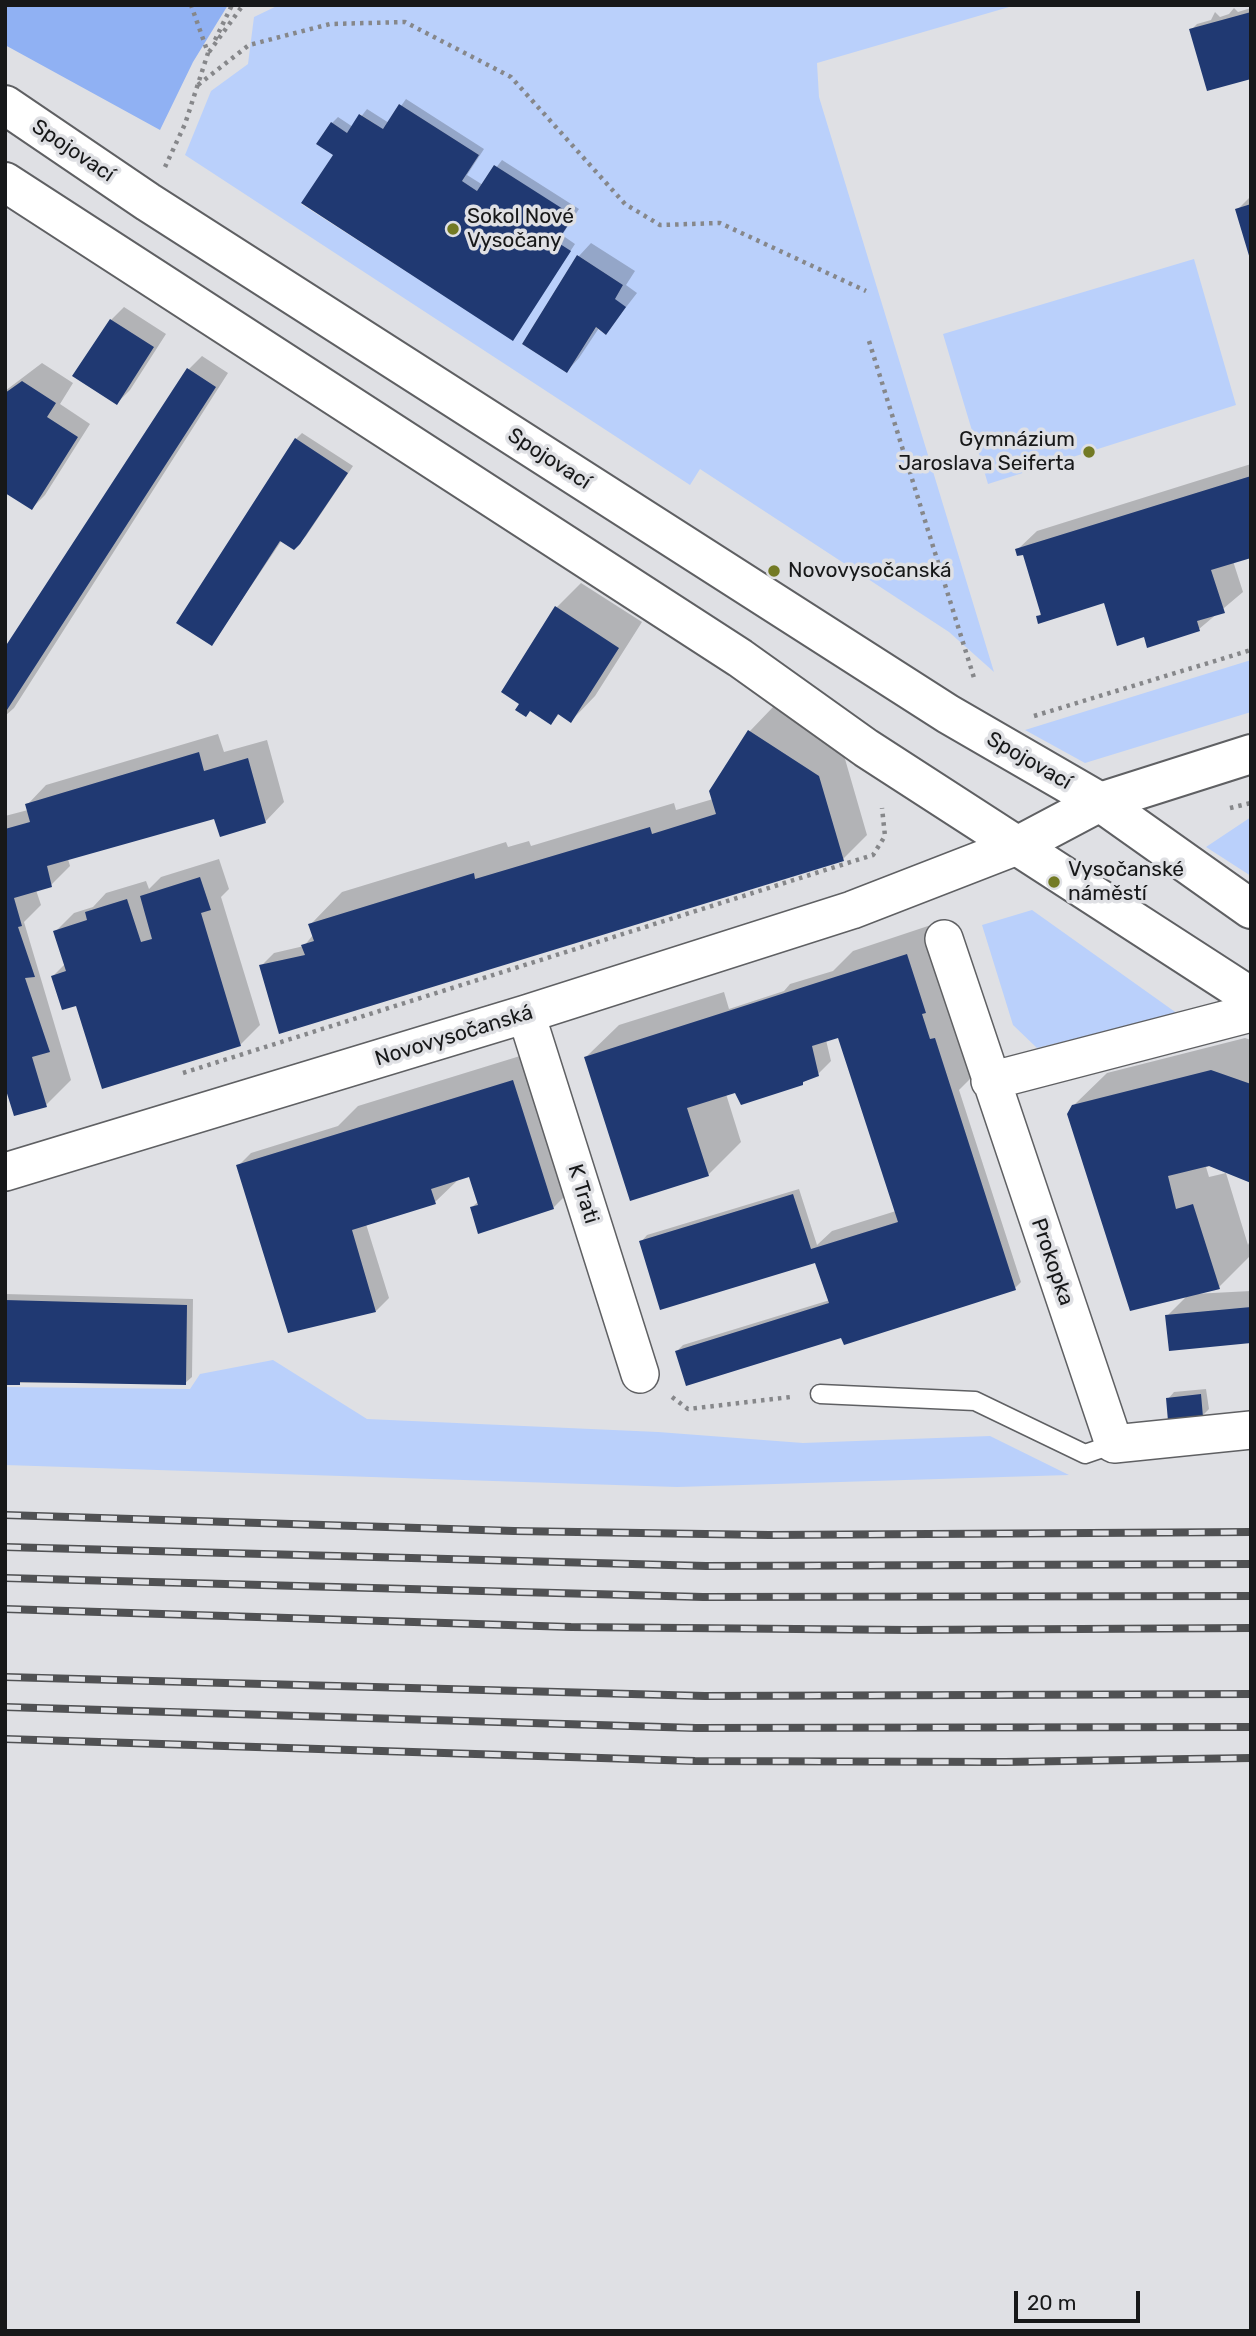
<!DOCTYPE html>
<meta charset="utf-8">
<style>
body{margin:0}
#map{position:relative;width:1256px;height:2336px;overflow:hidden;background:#dfe0e4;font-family:Rubik,sans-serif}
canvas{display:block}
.frame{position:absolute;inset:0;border:7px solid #171819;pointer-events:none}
.scale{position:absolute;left:1014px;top:2291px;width:126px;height:32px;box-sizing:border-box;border:4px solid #171819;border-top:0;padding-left:9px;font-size:21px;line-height:24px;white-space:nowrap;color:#171819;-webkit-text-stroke:5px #dfe0e4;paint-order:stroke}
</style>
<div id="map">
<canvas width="1256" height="2336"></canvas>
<div class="frame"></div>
<div class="scale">20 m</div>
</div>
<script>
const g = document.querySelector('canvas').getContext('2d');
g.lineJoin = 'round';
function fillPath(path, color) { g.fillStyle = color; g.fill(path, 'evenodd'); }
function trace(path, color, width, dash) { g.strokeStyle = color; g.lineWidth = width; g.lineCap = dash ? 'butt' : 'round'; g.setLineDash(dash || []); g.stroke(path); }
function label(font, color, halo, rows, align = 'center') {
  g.font = font + ' Rubik,sans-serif'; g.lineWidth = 7; g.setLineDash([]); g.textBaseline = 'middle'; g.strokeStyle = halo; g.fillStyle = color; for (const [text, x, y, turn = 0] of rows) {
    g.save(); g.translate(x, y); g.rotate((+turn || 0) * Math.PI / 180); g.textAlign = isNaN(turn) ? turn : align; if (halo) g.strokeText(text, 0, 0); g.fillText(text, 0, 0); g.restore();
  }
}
const green = new Path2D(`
 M279 5H1016L817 63 819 97 994 672 949 632 700 469 690 485 185 155 211 91 248 64 254 17ZM399 104 479 155 462 181 477 191 494 165 573 216 557 242 570 251 513 340 301 204 333 155 316 144 331 122 347 133 360 114 383 129ZM577 255 623 285 615 299 625 308 606 335 596 328 567 373 522 344Z
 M1194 259 1236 405 988 484 943 334Z
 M1251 660V712L1085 763 1025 730Z
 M1251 817V876L1206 847Z
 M1032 910 1178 1014 1037 1048 1013 1025 982 925Z
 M273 1360 367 1419 658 1432 803 1443 990 1436 1069 1475 677 1487 5 1465V1387L190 1389 200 1374Z`);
const forest = new Path2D(`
 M5 5H228L193 62 160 130 5 45Z`);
const shadow = new Path2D(`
 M1234 8 1238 12 1251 8V77L1191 30 1197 24 1211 20 1215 12 1220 17 1229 14Z
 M406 99 484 149 467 175 483 185 502 160 579 209 562 235 575 244 513 338 335 155 332 123 338 117 353 127 367 109 389 123Z
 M1251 196V255L1237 210Z
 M591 243 635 271 626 285 637 293 606 333 599 328 579 358 567 371 524 344 579 256Z
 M124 307 166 334 130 390 117 403 75 375 111 320Z
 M202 356 228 373 14 708 5 716V650L189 369Z
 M42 363 73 383 60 404 90 424 45 495 32 508 5 491V391Z
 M302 433 353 466 306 536 299 543 282 540 212 644 296 439Z
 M1251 464V556L1233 561 1243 592 1199 629 1145 635 1105 601 1038 617 1042 612 1024 553 1017 550 1037 531Z
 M581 583 642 622 595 696 571 721 560 713 551 723 504 691 557 607Z
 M774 706 843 752 867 835 843 859 261 966 274 953 304 946 313 935 310 925 342 892 506 842 508 847 529 841 531 846 674 803 676 810 713 799 750 731Z
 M218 734 224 752 267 740 284 802 265 822 216 817 68 859 70 866 51 885 36 890 41 905 24 922 71 1080 46 1105 5 1081V816L28 810 27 805 46 785Z
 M219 859 229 889 221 897 260 1025 240 1045 77 1004 53 976 65 964 55 932 74 913 93 907 106 893 146 881 149 889 161 877Z
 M940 922 986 1063 959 1090 1021 1282 1015 1288 842 1335 677 1351 683 1345 830 1300 816 1259 641 1242 647 1235 799 1189 817 1245 832 1231 896 1211 839 1034 826 1040 831 1061 818 1074 802 1083 726 1094 741 1142 708 1175 586 1057 619 1025 724 992 729 1009 784 991 790 984 833 971 853 951Z
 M1245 1038 1251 1040V1181L1210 1166 1206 1167 1209 1177 1226 1173 1248 1245 1251 1238V1255L1219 1287 1193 1294 1251 1291V1341L1167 1316 1188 1295 1073 1106 1107 1073Z
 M546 1048 586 1175 553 1208 472 1207 479 1201 471 1175 459 1179 435 1202 366 1224 389 1298 376 1311 238 1166 251 1153 338 1126 358 1106Z
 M5 1294 193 1299 192 1377 185 1383H5Z
 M1206 1389 1209 1409 1203 1415 1168 1399 1174 1392Z`);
const building = new Path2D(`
 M1251 12V79L1207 91 1189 29Z
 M399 104 479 155 462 181 477 191 494 165 574 216 557 242 571 251 513 341 301 203 333 155 316 144 331 122 347 133 359 114 383 129Z
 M1251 204V259H1250L1235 209Z
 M577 255 623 285 615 299 626 307 606 335 596 327 567 373 522 344Z
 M110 319 154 347 117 405 72 376Z
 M187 368 216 387 5 713V647Z
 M22 381 56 403 47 417 78 437 32 510 5 493V393Z
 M295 438 348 473 300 544 294 550 280 541 212 646 176 623Z
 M1251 476V558L1211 570 1225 613 1197 621 1200 631 1147 648 1144 637 1117 646 1104 603 1038 624 1036 616 1041 615 1023 555 1017 556 1015 549Z
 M555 606 619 648 571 723 558 714 551 725 530 711 526 717 515 710 519 704 501 692Z
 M748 730 819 776 844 861 279 1034 259 965 305 955 301 945 314 941 308 924 474 873 475 879 650 827 652 834 716 814 709 791Z
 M199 752 204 771 248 758 266 823 220 837 214 819 47 866 52 887 14 898 22 926 18 927 35 977 25 978 50 1052 32 1057 47 1107 14 1116 5 1087V829L30 822 25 804Z
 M200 877 211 910 201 913 241 1046 102 1089 76 1006 62 1010 51 976 66 971 53 931 87 920 85 912 127 899 141 942 152 939 140 896Z
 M907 954 926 1013 922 1014 930 1039 935 1038 1016 1290 844 1345 841 1338 686 1386 675 1351 829 1303 815 1263 660 1310 639 1241 793 1194 811 1249 898 1222 838 1038 812 1046 819 1076 803 1082V1085L741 1105 735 1093 687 1108 709 1176 630 1201 584 1057Z
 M1211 1070 1251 1084V1183L1209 1166 1168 1176 1176 1209 1193 1204 1220 1289 1130 1311 1067 1114 1072 1105Z
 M513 1080 554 1209 478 1234 470 1207 478 1205 469 1177 431 1189 436 1204 352 1230 376 1312 288 1333 236 1165Z
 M5 1300 187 1305 186 1385 20 1382V1385H5Z
 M1251 1307V1343L1169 1351 1165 1315Z
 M1201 1394 1203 1417 1168 1421 1166 1398Z`);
const path = new Path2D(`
 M215 40 232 5
 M209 52 243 5
 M198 85 249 45 330 24 405 22 511 77 625 204 660 225 720 223 866 291
 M165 167 185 124 208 53 191 5
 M869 341 975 681
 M1034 716 1251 650
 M1230 808 1251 803
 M183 1073 873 855 885 836 882 808
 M672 1397 688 1409 791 1397`);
const service = new Path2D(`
 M820 1394 975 1401 1085 1454 1114 1444`);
const minor = new Path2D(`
 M944 939 1114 1444 1251 1430
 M526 1014 640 1374
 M990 1081 1251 1013
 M5 1172 526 1014 852 910 1017 846`);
const secondary = new Path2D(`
 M1017 846 1100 802 1251 754`);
const primary = new Path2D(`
 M5 105 148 202 948 714 1100 802 1251 909
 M5 182 740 658 866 748 1251 997`);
const rail = new Path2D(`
 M5 1515 514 1531 769 1535 1251 1532
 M5 1547 706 1566 1251 1564
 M5 1578 703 1597 1251 1596
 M5 1609 571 1627 909 1630 1251 1628
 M5 1677 705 1696 1251 1694
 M5 1707 696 1728 1251 1727
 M5 1739 695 1761 1005 1762 1251 1758`);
const markers = [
 [453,229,7,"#737a24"],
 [1089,452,7,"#737a24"],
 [774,571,7,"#737a24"],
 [1054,882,7,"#737a24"]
];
const streetNames = [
 ["Spojovací",73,151,34],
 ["Spojovací",549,459,33],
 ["Spojovací",1029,761,30],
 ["Novovysočanská",454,1036,-17],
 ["K Trati",583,1194,73],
 ["Prokopka",1052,1262,71]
];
const poiNames = [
 ["Sokol Nové",467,217],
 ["Vysočany",467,241],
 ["Gymnázium",1075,440,"right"],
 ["Jaroslava Seiferta",1075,464,"right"],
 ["Novovysočanská",788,571],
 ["Vysočanské",1068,870],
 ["náměstí",1068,894]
];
fillPath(green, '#bad0fb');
fillPath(forest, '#90b1f3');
fillPath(shadow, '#0003');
fillPath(building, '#203972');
trace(service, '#5f6063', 21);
trace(minor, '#5f6063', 40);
trace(secondary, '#5f6063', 42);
trace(primary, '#5f6063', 42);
trace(path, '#86878a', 4.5, [3.5, 5]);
trace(service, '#fff', 18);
trace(minor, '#fff', 37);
trace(secondary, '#fff', 38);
trace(primary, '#fff', 38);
trace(rail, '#505153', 8);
trace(rail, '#dfe0e4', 5, [16]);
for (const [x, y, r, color] of markers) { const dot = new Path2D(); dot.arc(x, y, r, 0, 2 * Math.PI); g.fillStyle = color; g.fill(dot); trace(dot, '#dfe0e4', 2.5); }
label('21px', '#171819', '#dfe0e4', streetNames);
label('21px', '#171819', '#dfe0e4', poiNames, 'left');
</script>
